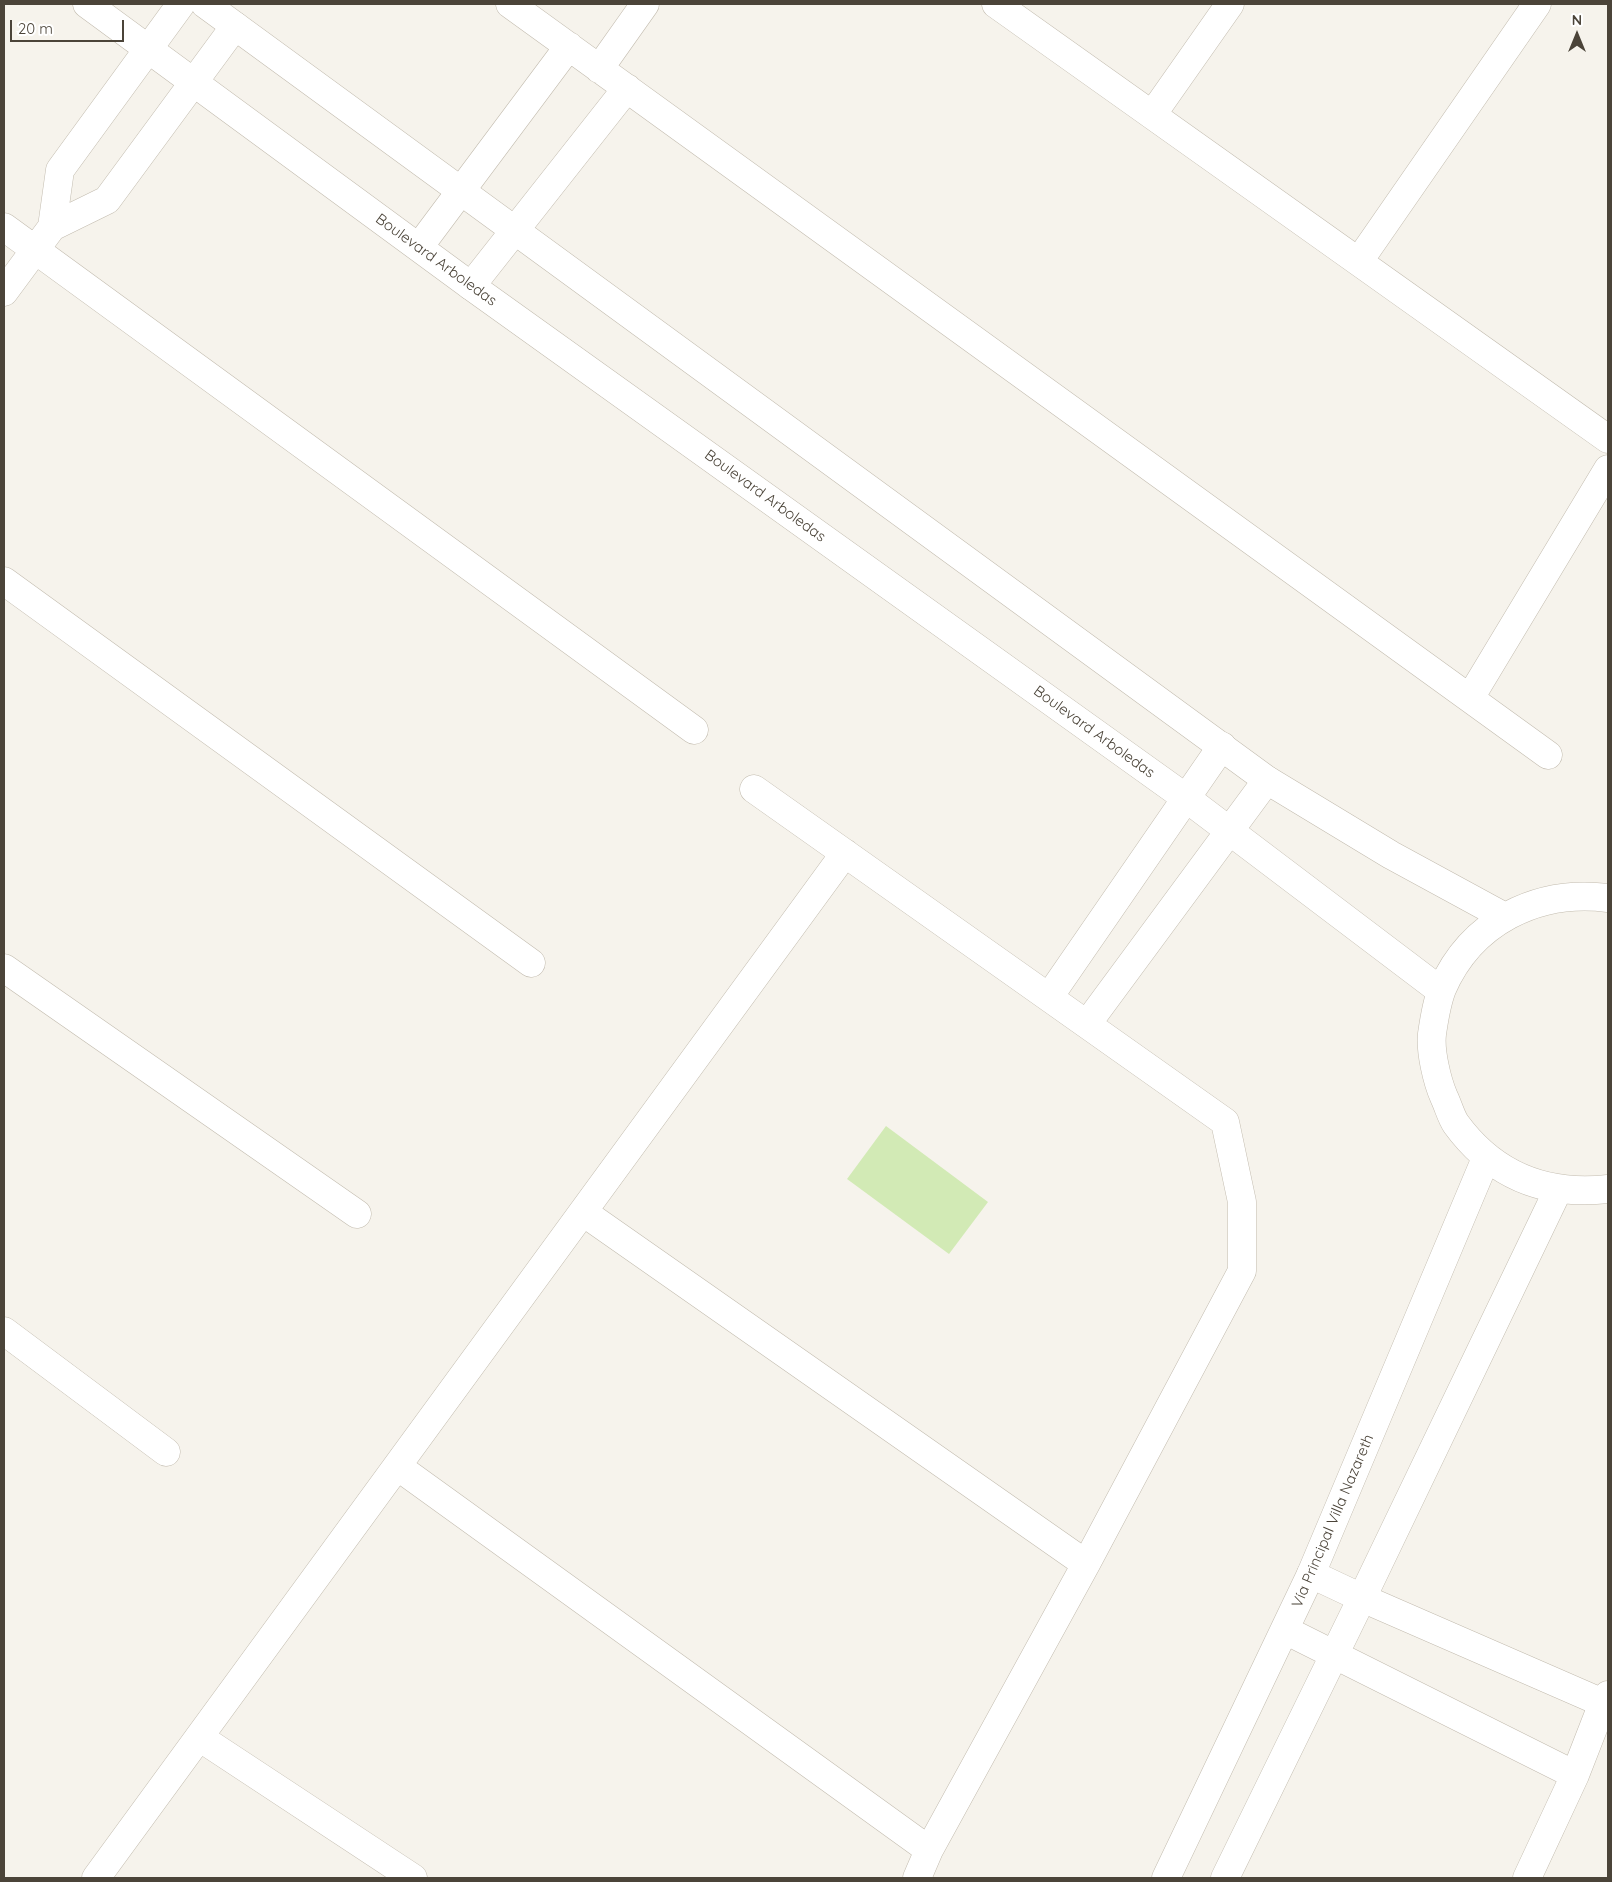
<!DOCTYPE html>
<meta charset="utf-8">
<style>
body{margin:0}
#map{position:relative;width:1612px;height:1882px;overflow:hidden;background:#f6f3ec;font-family:Quicksand,sans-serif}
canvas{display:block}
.frame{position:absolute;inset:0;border:5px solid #4b4439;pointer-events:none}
.north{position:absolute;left:1552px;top:10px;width:50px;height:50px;-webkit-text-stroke:4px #fff;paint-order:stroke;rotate:0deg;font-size:14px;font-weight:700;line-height:20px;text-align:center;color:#4b4439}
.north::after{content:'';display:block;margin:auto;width:18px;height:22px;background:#4b4439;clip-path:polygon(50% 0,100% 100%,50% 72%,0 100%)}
.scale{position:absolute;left:10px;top:20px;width:114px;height:22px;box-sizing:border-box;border:2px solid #4b4439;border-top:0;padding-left:6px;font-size:15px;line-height:18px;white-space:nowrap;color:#4b4439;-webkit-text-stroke:4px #fff;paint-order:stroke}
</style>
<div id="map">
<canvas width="1612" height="1882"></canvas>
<div class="frame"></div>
<div class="north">N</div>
<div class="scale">20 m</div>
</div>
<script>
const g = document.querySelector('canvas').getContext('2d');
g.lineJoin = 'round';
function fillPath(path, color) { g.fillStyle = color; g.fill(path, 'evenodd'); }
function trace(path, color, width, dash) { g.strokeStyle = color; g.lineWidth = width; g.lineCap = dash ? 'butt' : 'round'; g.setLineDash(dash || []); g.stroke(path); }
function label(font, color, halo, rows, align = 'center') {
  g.font = font + ' Quicksand,sans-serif'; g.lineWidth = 4; g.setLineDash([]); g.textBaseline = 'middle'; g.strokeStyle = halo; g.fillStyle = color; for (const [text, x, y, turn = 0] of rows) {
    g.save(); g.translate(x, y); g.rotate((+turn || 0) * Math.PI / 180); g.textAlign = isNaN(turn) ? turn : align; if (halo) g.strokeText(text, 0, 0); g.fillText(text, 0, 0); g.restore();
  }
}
const green = new Path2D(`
 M886 1126 988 1202 949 1254 847 1179Z`);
const minor = new Path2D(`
 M510 4 1548 755
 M996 4 1608 439
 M599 69 645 4
 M1152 115 1230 4
 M4 227 694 730
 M52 227 107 200 235 26
 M419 247 569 46
 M1359 261 1537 4
 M471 286 627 88
 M4 292 52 227 60 170 181 4
 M4 581 531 963
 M1470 698 1608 469
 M754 789 1225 1122 1242 1202V1271L1086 1564 929 1850 917 1878
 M4 968 357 1214
 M1049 997 1222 746
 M1087 1024 1267 780
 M583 1212 1086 1564
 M4 1331 166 1452
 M397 1466 929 1850
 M1311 1574 1362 1598 1603 1703
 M1285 1630 1575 1775
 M199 1737 413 1878
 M96 1878 845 853
 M1527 1878 1575 1775 1603 1703 1608 1695`);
const tertiary = new Path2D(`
 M87 4 471 286 1186 798 1441 991
 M205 4 1267 780 1391 855 1505 917
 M1608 898C1537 889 1471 922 1442 989 1437 1002 1434 1020 1432 1034 1430 1051 1437 1081 1444 1097 1448 1105 1451 1117 1456 1124 1494 1176 1545 1196 1608 1189
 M1166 1878 1311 1574 1486 1158
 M1225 1878 1362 1598 1558 1190`);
const streetNames = [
 ["Boulevard Arboledas",436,260,36],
 ["Boulevard Arboledas",765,496,36],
 ["Boulevard Arboledas",1094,732,36],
 ["Vía Principal Villa Nazareth",1333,1521,-67]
];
fillPath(green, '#d2eab5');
trace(minor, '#c2bbae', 29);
trace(tertiary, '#c2bbae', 29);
trace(minor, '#fff', 28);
trace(tertiary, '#fff', 28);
label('15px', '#4b4439', '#fff', streetNames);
</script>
